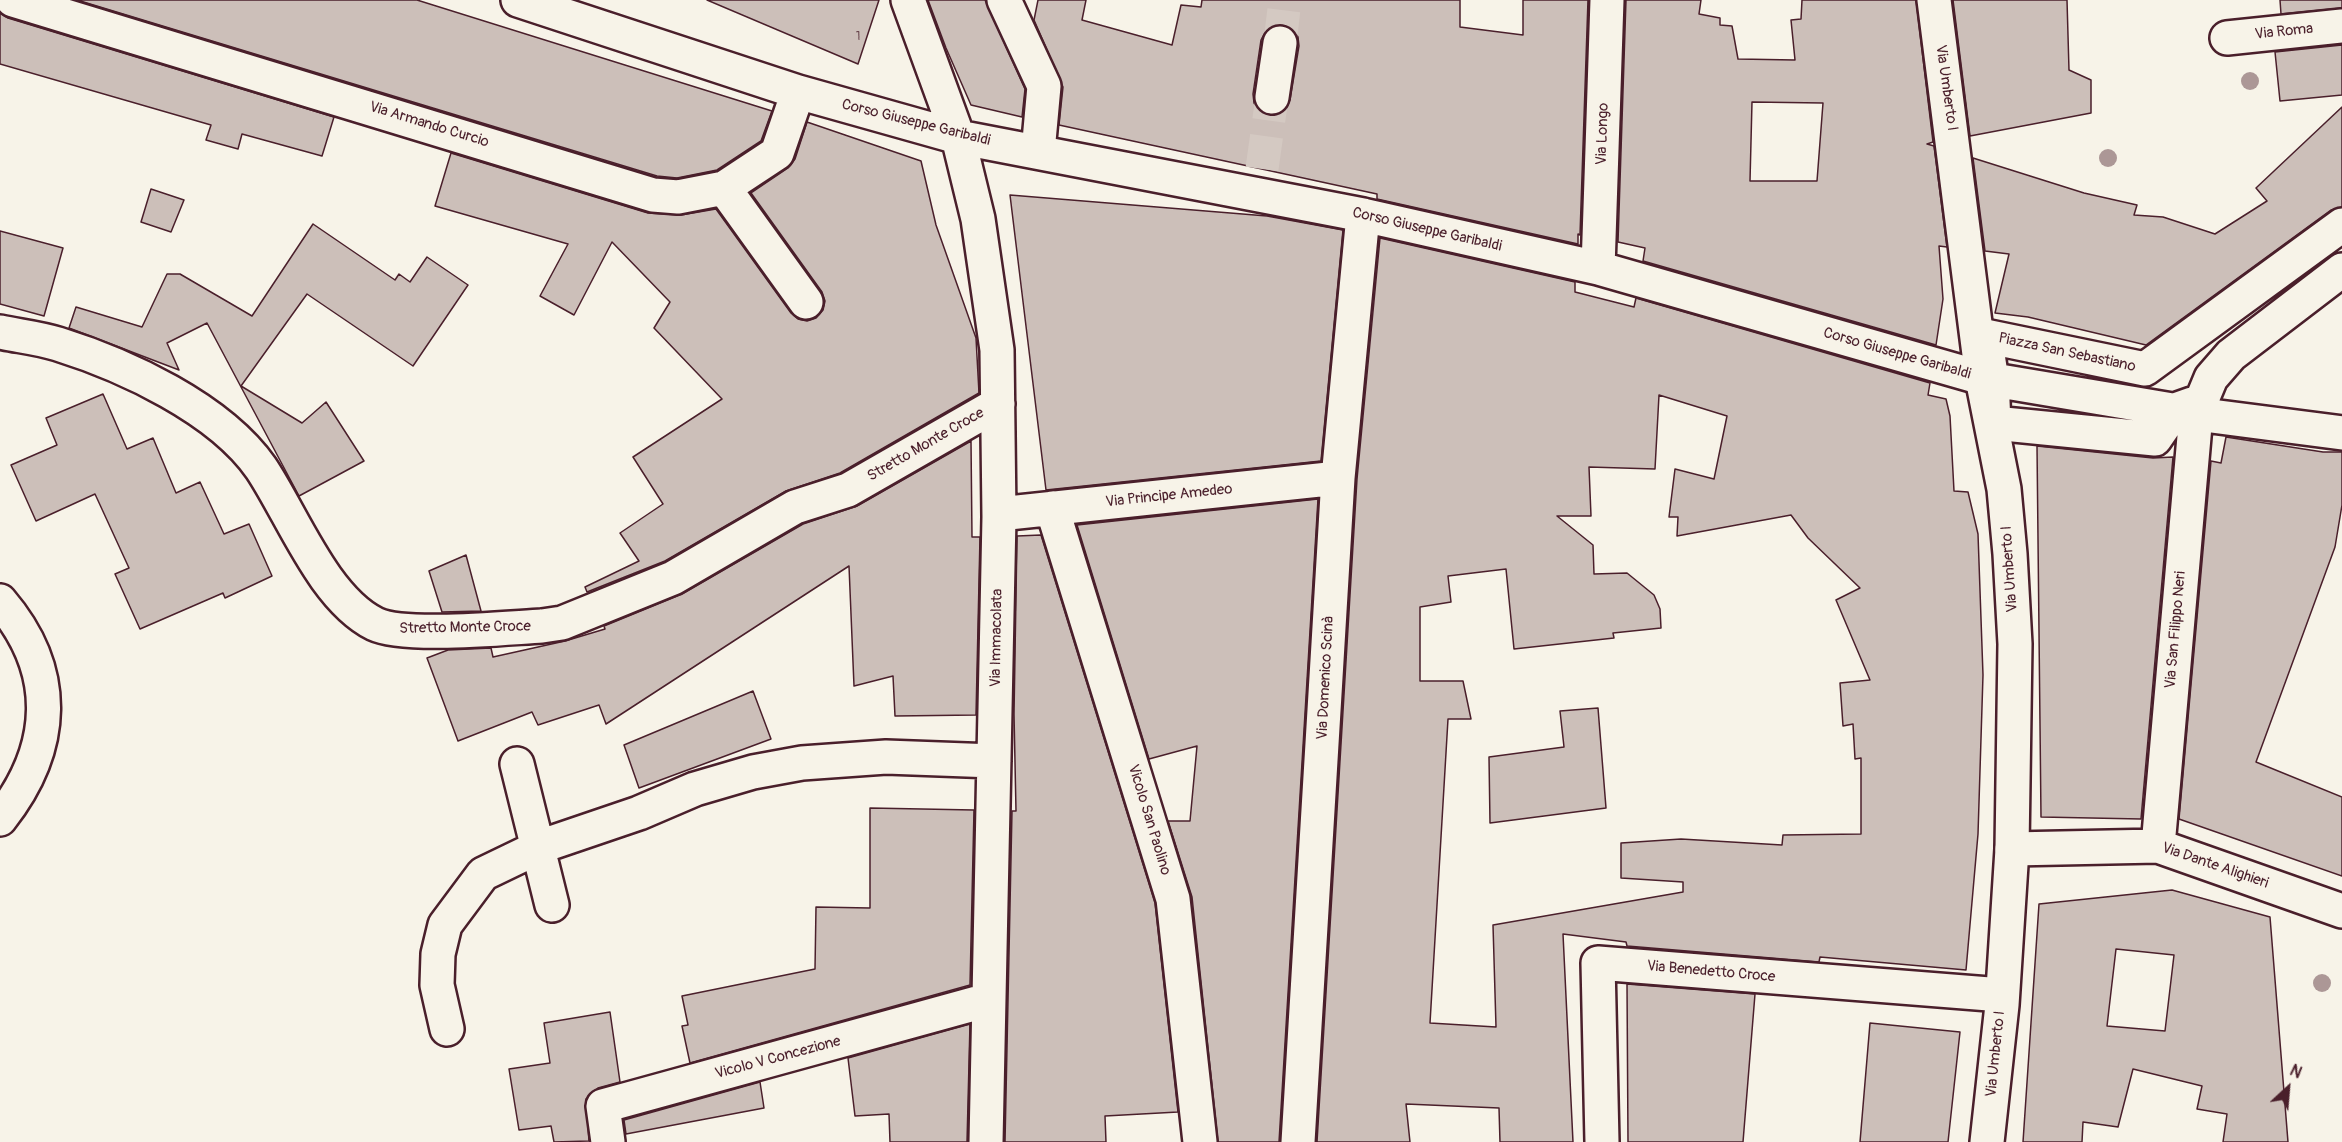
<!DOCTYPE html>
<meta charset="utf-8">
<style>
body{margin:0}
#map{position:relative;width:2342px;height:1142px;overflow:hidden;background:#f7f3e8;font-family:Pangolin,sans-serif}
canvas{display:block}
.north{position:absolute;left:2258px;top:1058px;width:60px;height:60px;-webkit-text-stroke:4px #f7f3e8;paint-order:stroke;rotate:26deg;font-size:16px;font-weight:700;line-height:24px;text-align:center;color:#4a1f2b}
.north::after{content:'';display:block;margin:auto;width:21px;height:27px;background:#4a1f2b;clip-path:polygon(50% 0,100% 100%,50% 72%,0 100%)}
</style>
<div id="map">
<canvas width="2342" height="1142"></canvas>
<div class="north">N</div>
</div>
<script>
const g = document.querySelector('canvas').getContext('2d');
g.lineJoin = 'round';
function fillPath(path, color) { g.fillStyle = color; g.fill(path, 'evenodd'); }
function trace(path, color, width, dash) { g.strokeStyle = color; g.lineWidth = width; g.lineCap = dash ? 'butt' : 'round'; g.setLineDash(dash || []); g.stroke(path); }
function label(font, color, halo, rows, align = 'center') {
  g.font = font + ' Pangolin,sans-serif'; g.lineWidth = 4.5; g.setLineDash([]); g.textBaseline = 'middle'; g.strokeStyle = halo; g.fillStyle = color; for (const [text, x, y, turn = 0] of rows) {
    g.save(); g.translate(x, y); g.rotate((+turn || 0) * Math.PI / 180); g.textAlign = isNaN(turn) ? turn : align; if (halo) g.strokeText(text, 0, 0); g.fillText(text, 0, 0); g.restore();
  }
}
const building = new Path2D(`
 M77 0H417L772 111 761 141 717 170 677 178 657 176Z
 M707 0H879L858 64Z
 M928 0H985L1025 89 1022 117 971 105 946 48Z
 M1038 0H1086L1082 20 1172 45 1181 5 1201 7 1202 0H1460V27L1523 35V0H1588L1580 235 1578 234V244L1377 199V194L1059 125 1063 87 1034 20ZM1274 25H1283L1292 29 1298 37 1299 46 1290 100 1286 109 1279 114 1270 116 1260 111 1254 103 1253 94 1261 40 1266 31Z
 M1626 0H1701L1699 14 1720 18V25L1732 26 1738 59 1795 60 1791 20 1801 19 1802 0H1916L1933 142 1927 144 1934 146 1947 247 1939 246 1943 299 1936 345 1643 261 1645 248 1618 242ZM1752 102 1823 103 1817 181H1750Z
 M1953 0H2067L2069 70 2091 80V113L1970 136Z
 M2280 0H2342V8L2281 14Z
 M0 13 8 18 334 117 322 156 242 134 238 149 206 140 211 125 0 64Z
 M2342 45V95L2280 101 2275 52Z
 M2342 107V207L2331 210 2146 345 2028 317 1995 313 2009 254 1985 251 1973 158 2084 193 2137 205 2134 215 2163 217 2215 234 2267 201 2256 188Z
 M807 122 921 161 936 225 976 338 979 393 840 473 786 491 665 561 587 592 585 587 639 561 620 533 663 504 633 457 722 399 654 328 670 302 612 242 574 315 540 296 568 244 435 206 451 153 648 213 681 215 716 209 791 313 798 319 807 321 816 318 823 310 825 301 822 292 751 193 788 168 795 159Z
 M151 189 184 200 171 232 141 222Z
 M1010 195 1267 216 1343 230 1321 461 1046 490Z
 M313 224 395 280 399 274 410 282 427 257 468 285 413 366 307 294 241 386 302 423 326 402 364 461 299 496 207 323 167 343 179 370 69 328 76 307 142 327 167 274H180L252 316Z
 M0 231 63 248 44 316 0 304Z
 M1380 238 1575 282V292L1634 307 1636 298 1930 383 1928 395 1946 399 1950 416 1954 491 1968 492 1978 534 1983 675 1978 834 1966 970 1820 957 1819 962 1627 946 1626 942 1563 934 1573 1142H1500L1499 1108 1406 1104 1410 1142H1317L1357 479ZM1659 395 1727 416 1714 479 1675 469 1669 517H1678L1677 536 1791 515 1808 538 1860 588 1836 600 1870 680 1840 683 1843 726 1853 724 1855 759 1861 758V834L1783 835 1782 845 1681 839 1621 843V878L1683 882V892L1493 925 1496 1027 1430 1023 1448 719H1471L1463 681H1420V607L1451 602 1448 576 1506 569 1514 649 1614 638 1613 633 1661 628 1660 609 1654 595 1627 573 1594 574 1593 545 1557 516H1591L1589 467 1655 469Z
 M103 394 127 449 153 438 176 493 200 482 224 534 249 524 272 576 225 598 223 593 140 629 115 574 129 568 95 494 36 521 11 465 57 445 46 418Z
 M2226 437 2323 452H2342V505L2335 547 2256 762 2342 797V876L2179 819 2211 461 2221 463Z
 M971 441 972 537H980L976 715 895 716 893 676 854 686 849 566 606 724 599 705 538 725 532 712 458 741 427 658 448 650 491 648 493 657 565 641 605 629 604 626 682 594 803 524 857 506Z
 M2037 446 2153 458 2173 457 2141 819 2041 817Z
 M1318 499 1279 1142H1218L1192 897 1168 821H1190L1197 746 1149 759 1077 525Z
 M1041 535 1155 903 1178 1112 1105 1116 1106 1142H1005L1012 811H1016L1014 714 1017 536Z
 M466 555 481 611 442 612 429 571Z
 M753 691 771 739 639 788 624 745Z
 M1598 708 1606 808 1490 823 1489 757 1564 747 1560 711Z
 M870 808 974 810 970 985 690 1063 682 1026 688 1025 682 996 815 969 816 907 870 908Z
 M2172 890 2270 917 2288 1142H2223L2227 1114 2197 1109 2202 1086 2133 1069 2118 1127 2083 1122 2082 1142H2023L2039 904ZM2116 949 2174 955 2165 1031 2107 1026Z
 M1627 984 1755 994 1743 1142H1628Z
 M610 1012 620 1082 598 1088 586 1099 589 1141 554 1142 551 1126 519 1130 509 1069 550 1063 544 1023Z
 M1870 1023 1960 1032 1948 1142H1860Z
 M970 1024 967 1142H890L889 1114 855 1116 848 1058Z
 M760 1082 764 1108 626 1134 624 1120Z`);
const streetTunnel = new Path2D(`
 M1280 43 1285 0
 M1262 169 1272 97`);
const street = new Path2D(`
 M13 0 653 195 678 197 724 188 777 153 798 92
 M518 0 798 92 958 137 1363 215 1598 268 1982 378 2196 414 2342 433
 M908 0 958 137 978 219 997 350 999 517 986 1142
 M1004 0 1044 86 1038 152
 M2227 38 2342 26
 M1272 97 1280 43
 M724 188 806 302
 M1598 268 1607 0
 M0 332C19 336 39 338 58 344 125 365 219 408 261 468 292 514 323 598 375 624 404 638 505 628 542 626L562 623 673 578 795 507 848 490 998 404
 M2192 404 2175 410 2155 439 1994 423 1992 380 1985 336 2145 369 2342 225
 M1052 508 1173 899 1200 1142
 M999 514 1338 478
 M0 601C60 671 56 748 0 819
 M517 764 552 905
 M2158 846 2196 414 2211 378 2231 355 2342 270
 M2012 849 2158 846 2342 911
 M447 1029 437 985 438 954 445 925 483 874 539 847 639 813 695 789 753 772 802 763 886 757 994 761
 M608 1142 603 1106 988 1000
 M1298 1142 1338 478 1363 215
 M1602 1142 1598 963 2002 995`);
const secondary = new Path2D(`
 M1934 0 1982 378 2004 489 2010 554 2015 644 2012 849 2002 1005 1987 1142`);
const trees = [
 [2250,81],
 [2108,158],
 [2322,983]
];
const numberNames = [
 ["1",858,37]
];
const streetNames = [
 ["Via Roma",2284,32,-6],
 ["Via Umberto I",1946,88,82],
 ["Corso Giuseppe Garibaldi",916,123,14],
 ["Via Armando Curcio",429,125,17],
 ["Via Longo",1603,134,-88],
 ["Corso Giuseppe Garibaldi",1427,230,13],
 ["Piazza San Sebastiano",2067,353,12],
 ["Corso Giuseppe Garibaldi",1897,354,16],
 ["Stretto Monte Croce",926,445,-30],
 ["Via Principe Amedeo",1169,496,-6],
 ["Via Umberto I",2010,569,-94],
 ["Stretto Monte Croce",465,628,-1],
 ["Via San Filippo Neri",2176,630,-85],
 ["Via Immacolata",997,638,-89],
 ["Via Domenico Scinà",1326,678,-87],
 ["Vicolo San Paolino",1149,820,73],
 ["Via Dante Alighieri",2215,866,19],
 ["Via Benedetto Croce",1711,972,5],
 ["Via Umberto I",1996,1054,-84],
 ["Vicolo V Concezione",778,1058,-15]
];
fillPath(building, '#ccbfb9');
trace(building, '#4a1f2b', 1.5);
trace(streetTunnel, '#d4c9c2', 33, [33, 16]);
trace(street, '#4a1f2b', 38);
trace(secondary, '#4a1f2b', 38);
trace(street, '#f7f3e8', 33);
trace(secondary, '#f7f3e8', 33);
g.fillStyle = '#ac9796';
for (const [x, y] of trees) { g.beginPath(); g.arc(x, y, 9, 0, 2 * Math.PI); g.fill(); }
label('12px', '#6a474e', null, numberNames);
label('15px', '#4a1f2b', '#f7f3e8', streetNames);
</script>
